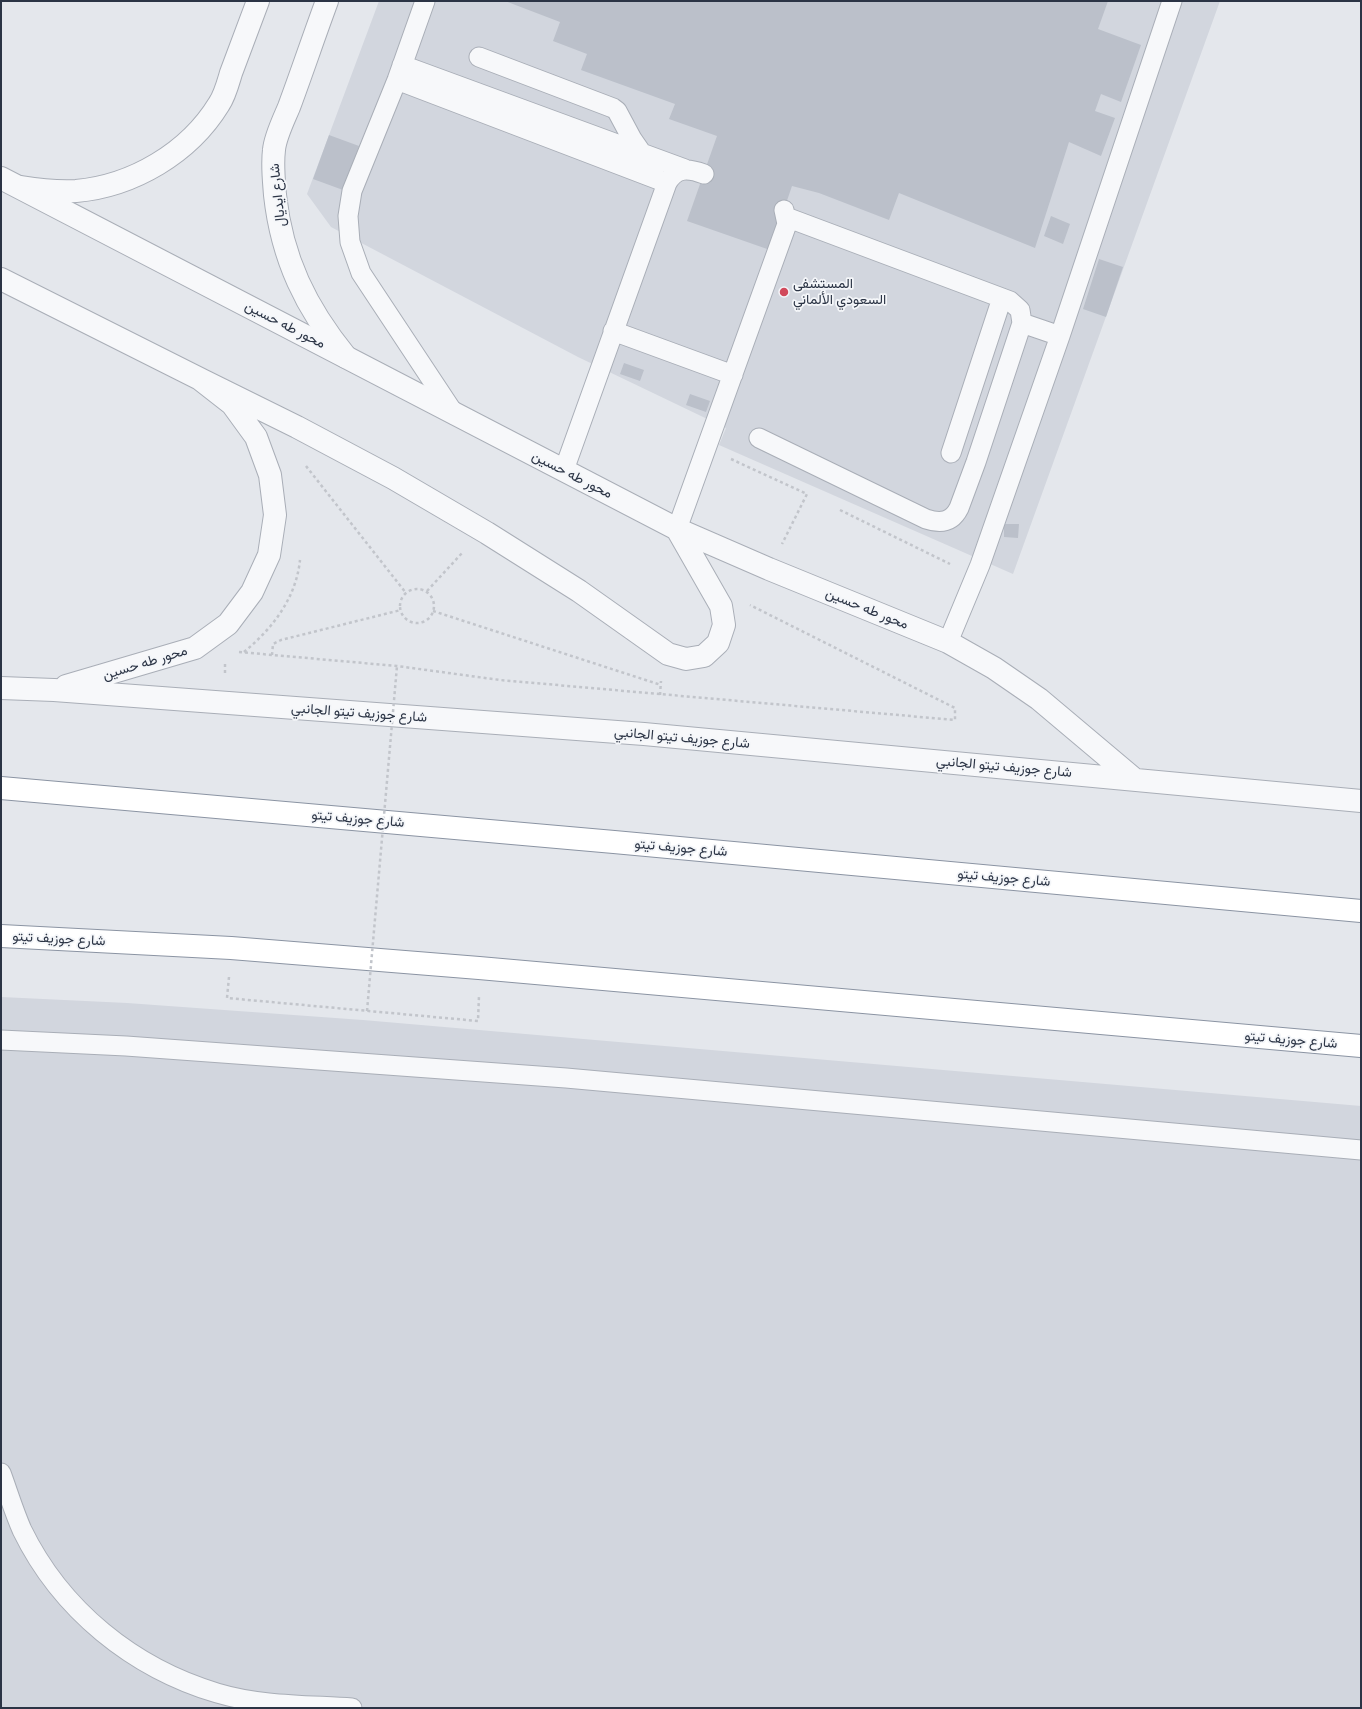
<!DOCTYPE html>
<meta charset="utf-8">
<style>
body{margin:0}
#map{position:relative;width:1362px;height:1709px;overflow:hidden;background:#e4e7ec;font-family:Karla,sans-serif}
canvas{display:block}
.frame{position:absolute;inset:0;border:2px solid #2b3445;pointer-events:none}
</style>
<div id="map">
<canvas width="1362" height="1709"></canvas>
<div class="frame"></div>
</div>
<script>
const g = document.querySelector('canvas').getContext('2d');
g.lineJoin = 'round';
function fillPath(path, color) { g.fillStyle = color; g.fill(path, 'evenodd'); }
function trace(path, color, width, dash) { g.strokeStyle = color; g.lineWidth = width; g.lineCap = dash ? 'butt' : 'round'; g.setLineDash(dash || []); g.stroke(path); }
function label(font, color, halo, rows, align = 'center') {
  g.font = font + ' Karla,Vazirmatn,sans-serif'; g.lineWidth = 3.5; g.setLineDash([]); g.textBaseline = 'middle'; g.strokeStyle = halo; g.fillStyle = color; for (const [text, x, y, turn = 0] of rows) {
    g.save(); g.translate(x, y); g.rotate((+turn || 0) * Math.PI / 180); g.textAlign = isNaN(turn) ? turn : align; if (halo) g.strokeText(text, 0, 0); g.fillText(text, 0, 0); g.restore();
  }
}
const built = new Path2D(`
 M379 1H1220L1013 574 719 445 726 428 578 357 331 227 307 194Z
 M1 997 127 1003 363 1020 1361 1106V1708H1Z`);
const building = new Path2D(`
 M505 1H1108L1098 29 1141 45 1121 102 1101 94 1095 111 1115 118 1101 156 1069 142 1035 248 899 193 889 220 819 193 792 186 770 250 687 221 717 136 669 119 675 104 581 70 587 54 553 41 560 22Z
 M329 135 359 146 343 190 313 179Z
 M1051 216 1070 224 1063 244 1044 236Z
 M1099 259 1123 267 1106 317 1083 309Z
 M624 363 644 370 640 381 620 374Z
 M690 394 710 401 706 412 686 405Z
 M1004 524H1019L1018 538 1004 537Z`);
const path = new Path2D(`
 M731 459 807 494 782 544
 M306 466 406 593
 M840 510 950 564
 M400 606a17 17 0 1 1 34 0a17 17 0 1 1-34 0Z
 M427 591 463 552
 M433 611 661 685
 M239 652 397 666 500 680 955 720V708L750 605
 M244 652C273 628 296 598 300 560
 M272 655 273 644 281 640 401 610
 M225 673V662
 M660 695 661 681
 M229 977 227 998 478 1021 479 996`);
const service = new Path2D(`
 M425 1 397 80 352 191 348 216 350 242 361 273 455 415
 M479 57 613 108 617 111 632 139 641 152
 M402 65 685 169
 M397 80 667 183
 M1022 323 1060 336
 M613 331 733 375
 M759 438 926 519C941 524 952 522 959 508L976 462 1022 323 1020 310 1010 301 786 217
 M951 453 1002 298
 M564 470 667 183C676 167 688 168 704 174
 M677 529 787 224 784 210
 M948 642 980 565 1060 336 1172 1
 M1 1040 126 1046 566 1078 1361 1150
 M1 1473C8 1492 14 1512 22 1530 61 1610 133 1668 217 1693 260 1706 308 1705 352 1708`);
const minor = new Path2D(`
 M327 1C314 36 302 72 289 107 284 119 275 137 274 150 272 165 274 181 275 195 282 259 306 308 346 357
 M21 187C39 190 57 192 76 191 133 186 189 153 219 104 225 95 228 83 231 73 240 49 249 25 258 1`);
const tertiary = new Path2D(`
 M1 178 677 529 769 569 948 642 994 668 1039 699 1134 779
 M1 279 200 379 232 404 256 437 270 475 275 515 269 555 252 592 228 624 195 648 66 686
 M200 379 297 427 393 478 487 533 579 591 668 654 686 659 704 656 718 643 724 625 721 606 677 529
 M1 688 54 690 644 734 1361 801`);
const trunk = new Path2D(`
 M1 788 614 842 1361 911
 M1 936 231 948 479 968 1361 1046`);
const pathBridge = new Path2D(`
 M367 1011 397 666`);
const markers = [
 [784,292,5,"#d1495b"]
];
const streetNames = [
 ["شارع ايديال",278,195,-96],
 ["محور طه حسين",285,325,27],
 ["محور طه حسين",572,475,27],
 ["محور طه حسين",867,609,22],
 ["محور طه حسين",145,663,-17],
 ["شارع جوزيف تيتو الجانبي",359,713,4],
 ["شارع جوزيف تيتو الجانبي",682,738,5],
 ["شارع جوزيف تيتو الجانبي",1004,767,5],
 ["شارع جوزيف تيتو",358,819,5],
 ["شارع جوزيف تيتو",681,848,5],
 ["شارع جوزيف تيتو",1004,878,5],
 ["شارع جوزيف تيتو",59,939,3],
 ["شارع جوزيف تيتو",1291,1040,5]
];
const poiNames = [
 ["المستشفى",793,284],
 ["السعودي الألماني",793,300]
];
fillPath(built, '#d2d6de');
fillPath(building, '#bbc0ca');
trace(service, '#a9aeb7', 21);
trace(minor, '#a9aeb7', 24);
trace(tertiary, '#a9aeb7', 24);
trace(trunk, '#8b94a3', 24);
trace(path, '#c2c5cb', 2.5, [3, 3]);
trace(service, '#f7f8fa', 19);
trace(minor, '#f7f8fa', 22);
trace(tertiary, '#f7f8fa', 22);
trace(trunk, '#fff', 22);
trace(pathBridge, '#c2c5cb', 2.5, [3, 3]);
for (const [x, y, r, color] of markers) { const dot = new Path2D(); dot.arc(x, y, r, 0, 2 * Math.PI); g.fillStyle = color; g.fill(dot); trace(dot, '#f4f6f9', 1.5); }
label('14px', '#2b3445', '#f4f6f9', streetNames);
label('14px', '#2b3445', '#f4f6f9', poiNames, 'left');
</script>
